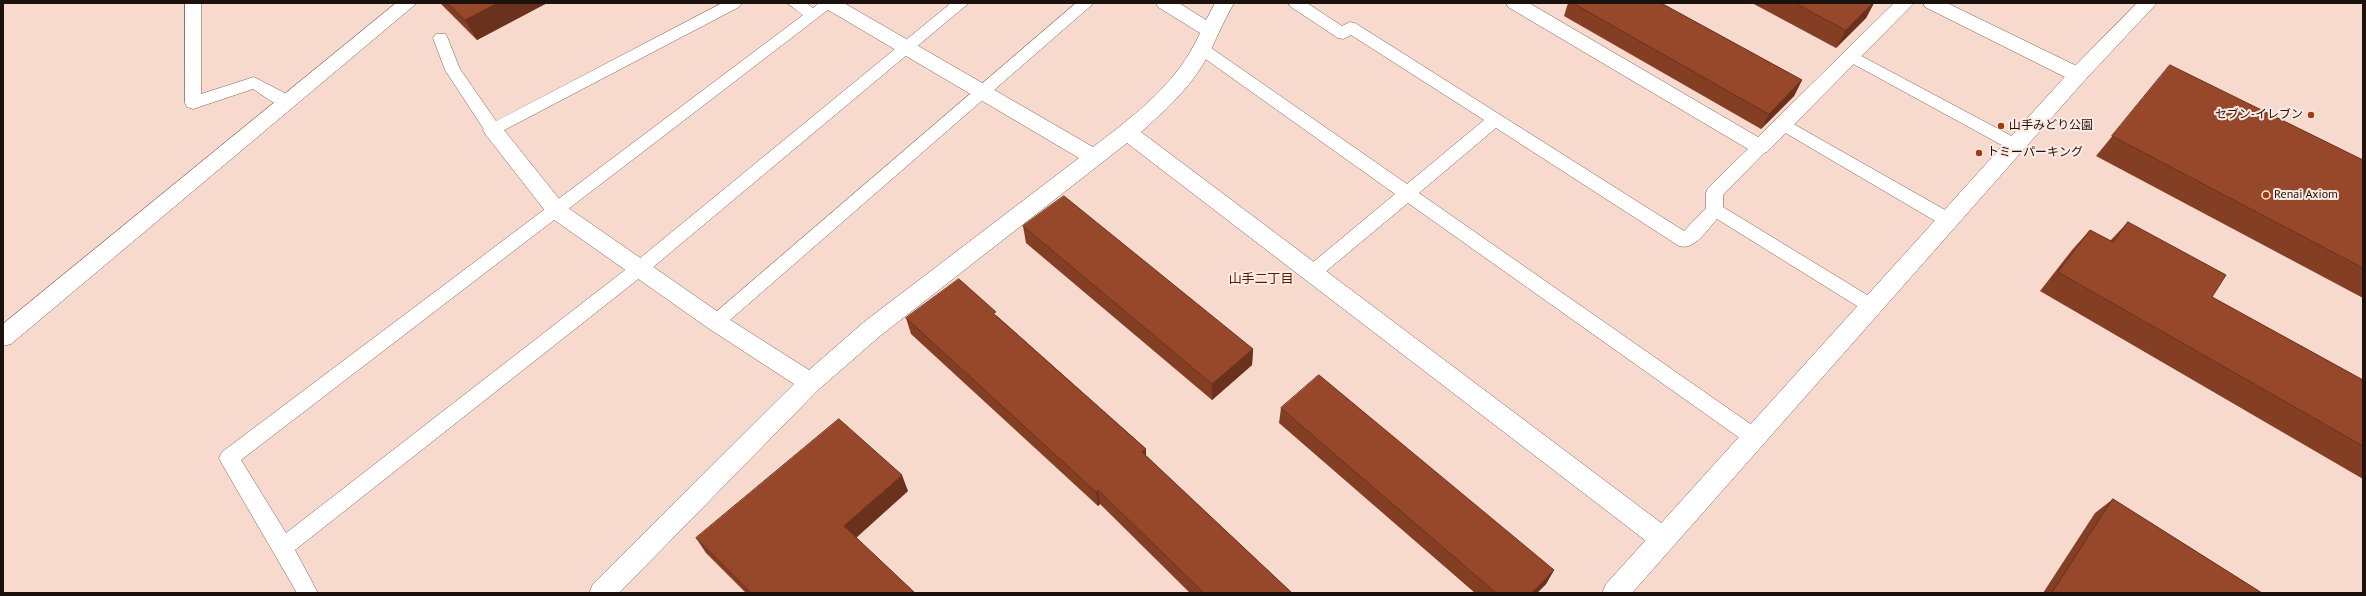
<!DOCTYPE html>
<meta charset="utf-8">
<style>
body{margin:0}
#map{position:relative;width:2366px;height:596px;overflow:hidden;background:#f8d9ce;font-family:"PT Sans",sans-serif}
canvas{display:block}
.frame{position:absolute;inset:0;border:4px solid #1b110d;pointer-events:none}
</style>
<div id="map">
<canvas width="2366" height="596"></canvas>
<div class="frame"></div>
</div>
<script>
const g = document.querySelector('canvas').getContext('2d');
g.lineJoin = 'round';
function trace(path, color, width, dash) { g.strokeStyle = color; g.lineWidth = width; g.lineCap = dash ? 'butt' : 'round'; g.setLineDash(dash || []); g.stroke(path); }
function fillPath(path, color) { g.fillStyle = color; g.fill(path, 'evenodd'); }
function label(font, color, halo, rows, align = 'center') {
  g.font = font + ' "PT Sans","Noto Sans JP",sans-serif'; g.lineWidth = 4; g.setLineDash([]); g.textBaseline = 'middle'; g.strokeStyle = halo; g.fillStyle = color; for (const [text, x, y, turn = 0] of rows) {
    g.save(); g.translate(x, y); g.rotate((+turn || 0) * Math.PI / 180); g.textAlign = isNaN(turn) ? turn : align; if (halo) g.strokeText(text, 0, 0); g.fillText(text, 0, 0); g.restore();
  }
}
const service = new Path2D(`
 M185 3H201V94L254 77 294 98 296 102 294 106C280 110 264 96 253 89L193 109 187 107 185 103Z
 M722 3H742L739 7 493 136 487 134 445 70 433 38 436 34H446L460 69 496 121Z
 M787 3H806L813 8 819 3H837L241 460 286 533 634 263 951 3H969L646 273 295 550 318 593H297L222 464 219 458 222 452 803 15Z
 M1076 3H1094L722 327 716 329 710 327 707 322 710 317Z
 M1288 3H1307L1342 26 1350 22 1355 23 1684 231 1706 208V193L1708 188 1754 143 1760 141 1766 143 1768 147 1766 151 1723 195V207L1877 301 1880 306 1877 311 1871 313 1865 311 1717 219C1707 230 1694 251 1679 246L1496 128 1419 193 1762 432 1765 438 1762 444 1755 446 1748 444 1408 203 1318 278 1312 280 1306 278 1303 273 1306 268 1395 194 1197 53 1194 49 1197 45H1207L1407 184 1484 120 1351 35 1343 39 1338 38 1291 7Z
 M1852 51 2021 141 2023 145 2021 149 2015 151 2009 149 1846 60 1844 56 1846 52Z
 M1783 118 1954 215 1957 220 1954 225 1948 227 1942 225 1777 128 1775 124 1777 120Z`);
const minor = new Path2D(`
 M821 3H844L1093 147C1135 115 1178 83 1200 33L1158 7 1156 3H1179L1206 20 1215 3H1234C1222 23 1214 46 1202 66 1186 92 1163 112 1141 132L1672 531 1675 539 1672 547 1663 550 1654 547 1127 143 880 336 818 390 619 593H589L593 584 794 384 708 328 550 217 486 135 483 130 486 125 493 123 500 125 564 205 724 316 809 370 864 322 1079 158 823 7Z
 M1506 3H1529L1758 137 1894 3H1914L1767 152 1760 154 1753 152 1508 7Z
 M1923 3H1947L2085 70 2088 75 2085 80 2078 82 2071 80 1925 7Z`);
const tertiary = new Path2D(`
 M396 3H417L11 344 3 346V324Z
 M2137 3H2157L2085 80 1632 593H1602L1606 584 2071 70Z`);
const wall = new Path2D(`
 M440 3H547L477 40Z
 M1568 3H1661L1802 80 1794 96 1761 129 1564 16Z
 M1752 3H1874L1866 18 1836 48Z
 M2154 85 2363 160V298L2096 156Z
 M2128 222 2212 297 2363 380V479L2040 291 2072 250 2090 230 2110 241Z
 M1023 226 1253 349 1252 365 1212 400 1026 243Z
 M997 316 1146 449V456L1292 593H1190L1100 504 1098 506 911 334 906 318Z
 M1281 408 1554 570 1546 584 1537 593H1475L1279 423Z
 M908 491 856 538 915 593H746L706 553 696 538Z
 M2113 499 2262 593H2043L2095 513Z`);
const shadedWall = new Path2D(`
 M498 3H547L477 40 465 20Z
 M1873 3H1874L1866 18 1836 48 1846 30Z
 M1802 80 1794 96 1761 129 1769 114Z
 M1253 349 1252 365 1212 400V384Z
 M1146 449V464L1142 452Z
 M902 475 908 491 851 542 844 526Z
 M1098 490 1100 504 1098 506 1096 492Z
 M1554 570 1546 584 1537 593H1532Z`);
const building = new Path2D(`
 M448 3H498L465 20Z
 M1573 3H1661L1802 80 1769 114Z
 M1795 3H1873L1846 30Z
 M2170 65 2363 160V268L2112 136Z
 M1064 196 1253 349 1212 384 1023 226Z
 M2128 222 2226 275 2212 297 2363 380V446L2058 272 2090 230 2113 242Z
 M959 279 996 312 993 313 1146 449 1142 452 1292 593H1204L1098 490 1096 492 906 318Z
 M1319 375 1554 570 1532 593H1496L1281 408Z
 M839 419 902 475 844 526 915 593H751L696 538Z
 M2113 499 2262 593H2052Z`);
const markers = [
 [2311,115,4,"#a13c0e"],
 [2001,126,4,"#a13c0e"],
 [1979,153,4,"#a13c0e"],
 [2266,195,4,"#a13c0e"]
];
const poiNames = [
 ["セブン-イレブン",2303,115,"right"],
 ["山手みどり公園",2009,126],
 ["トミーパーキング",1987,153],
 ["Renai Axiom",2274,195]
];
const neighbourhoodNames = [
 ["山手二丁目",1261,279]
];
trace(service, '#7d6359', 1);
trace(minor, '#7d6359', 1);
trace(tertiary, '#7d6359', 1);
fillPath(service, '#fff');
fillPath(minor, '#fff');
fillPath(tertiary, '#fff');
fillPath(wall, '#833e24');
fillPath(shadedWall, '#6a321d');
fillPath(building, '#98482a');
trace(building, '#6a321d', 1);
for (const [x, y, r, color] of markers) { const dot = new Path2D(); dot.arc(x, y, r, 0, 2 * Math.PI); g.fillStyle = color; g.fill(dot); trace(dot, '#fdeae3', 1.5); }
label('12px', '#1b110d', '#fdeae3', poiNames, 'left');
label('13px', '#5c1c00', '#fdeae3', neighbourhoodNames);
</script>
